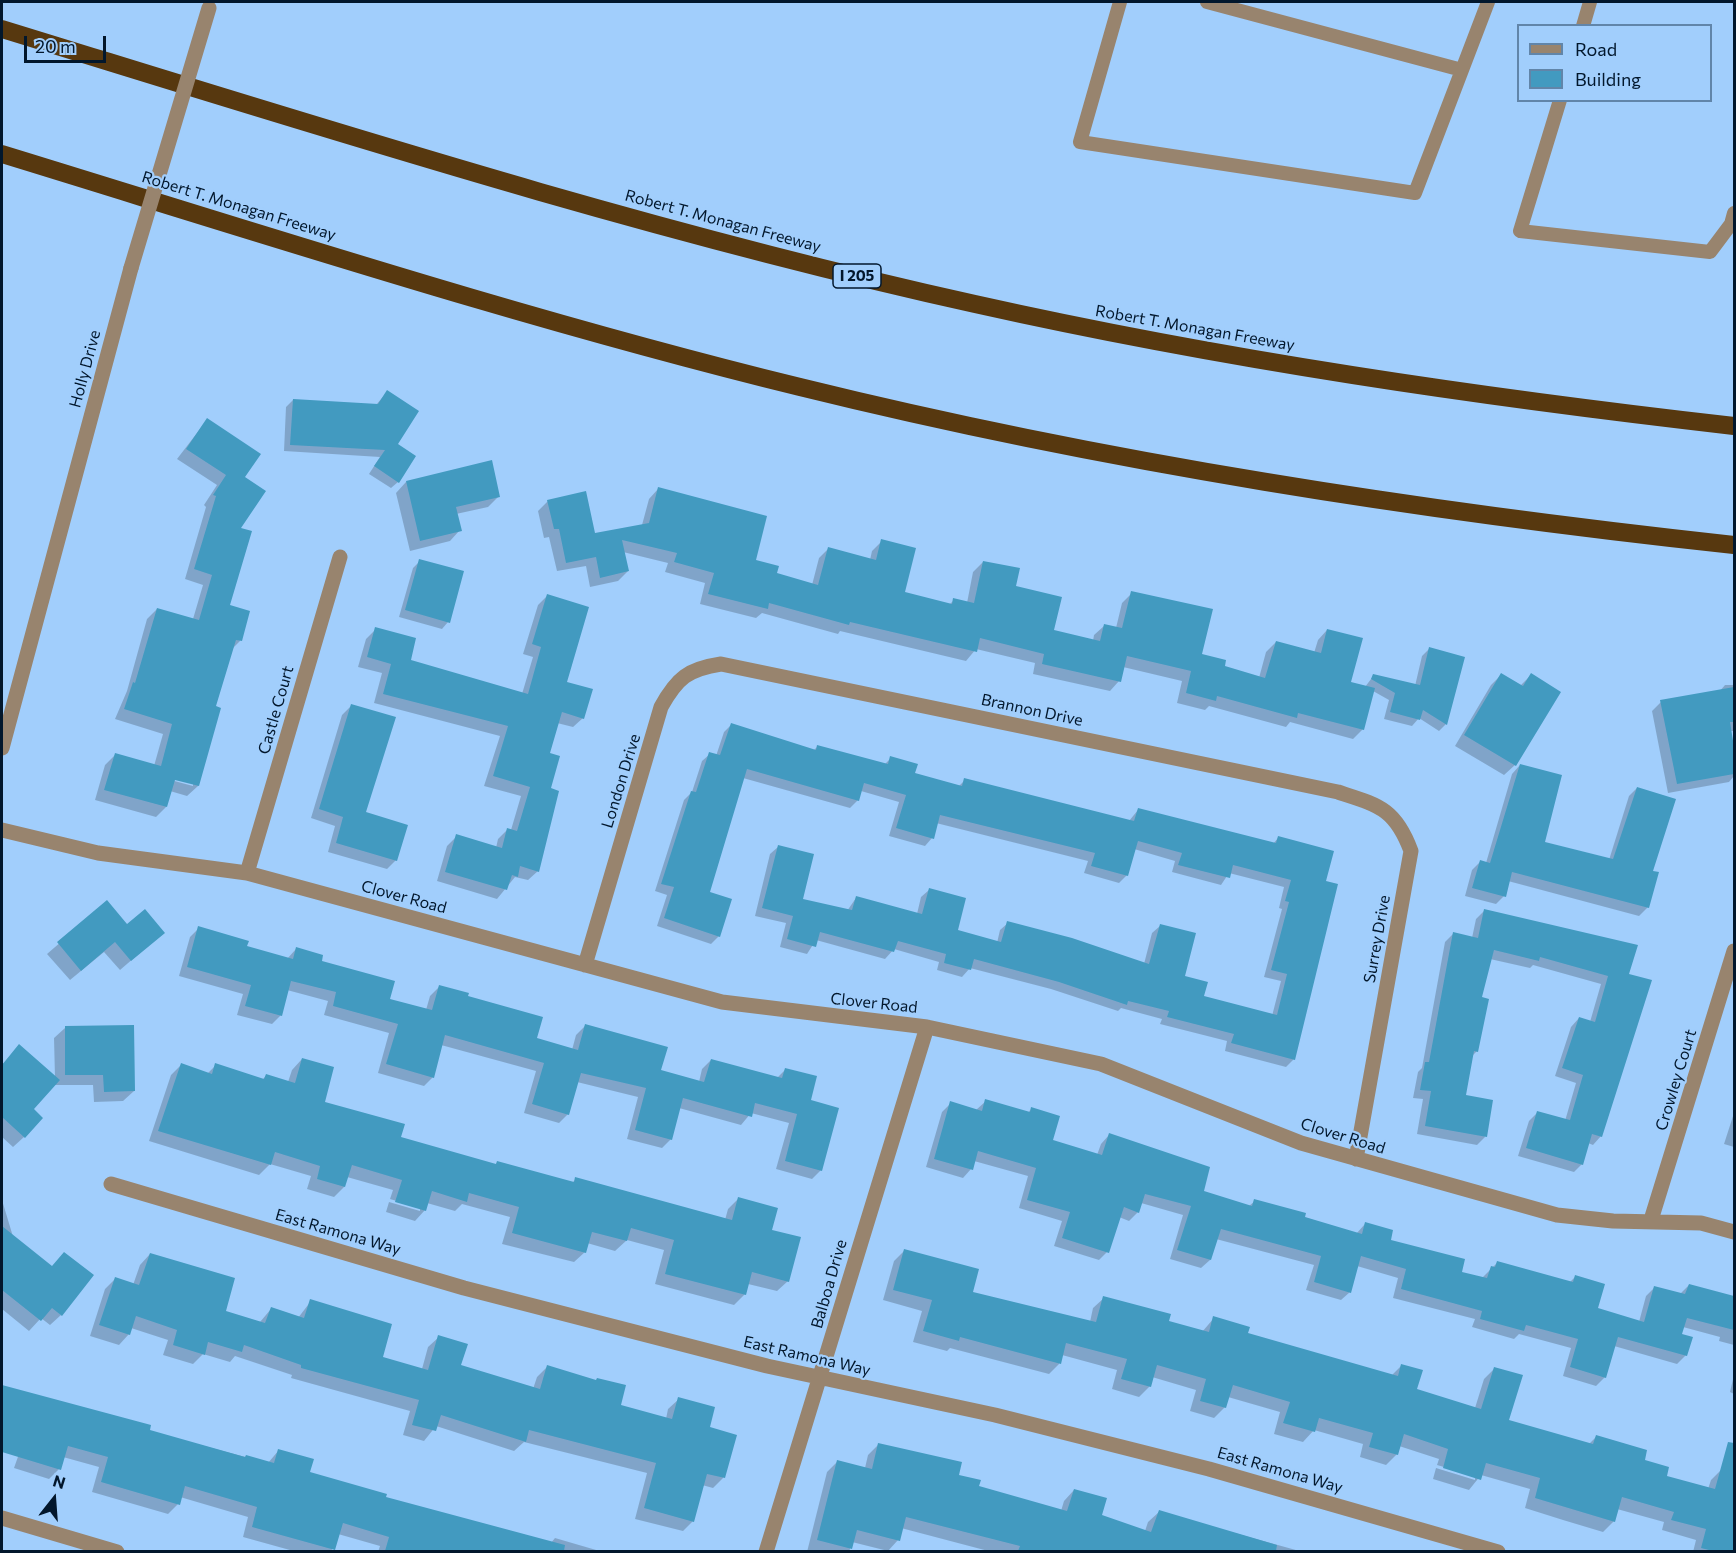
<!DOCTYPE html>
<style>
body{margin:0}
#map{position:relative;width:1736px;height:1553px;overflow:hidden;background:#a1cefc;font-family:Commissioner,sans-serif}
canvas{display:block}
.frame{position:absolute;inset:0;border:3px solid #02172c;pointer-events:none}
.legend{position:absolute;left:1517px;top:24px;width:195px;height:78px;box-sizing:border-box;background:#a1cefc;border:2px solid #6185a9;margin:0;padding:8px 10px;list-style:none;font-size:18px;color:#02172c}
.legend li{display:flex;align-items:center;gap:12px;height:30px}
.legend b{width:30px;border:2px solid #6185a9}
.north{position:absolute;left:24px;top:1469px;width:60px;height:60px;-webkit-text-stroke:4px #a1cefc;paint-order:stroke;rotate:17deg;font-size:16px;font-weight:700;line-height:24px;text-align:center;color:#02172c}
.north::after{content:'';display:block;margin:auto;width:21px;height:27px;background:#02172c;clip-path:polygon(50% 0,100% 100%,50% 72%,0 100%)}
.scale{position:absolute;left:24px;top:36px;width:82px;height:27px;box-sizing:border-box;border:3px solid #02172c;border-top:0;padding-left:8px;font-size:18px;line-height:21px;white-space:nowrap;color:#02172c;-webkit-text-stroke:4px #a1cefc;paint-order:stroke}
</style>
<div id="map">
<canvas width="1736" height="1553"></canvas>
<div class="frame"></div>
<ul class="legend">
<li><b style="height:8px;background:#98846e"></b>Road</li>
<li><b style="height:16px;background:#429ac0"></b>Building</li>
</ul>
<div class="north">N</div>
<div class="scale">20 m</div>
</div>
<script>
const g = document.querySelector('canvas').getContext('2d');
g.lineJoin = 'round';
function fillPath(path, color) { g.fillStyle = color; g.fill(path, 'evenodd'); }
function trace(path, color, width, dash) { g.strokeStyle = color; g.lineWidth = width; g.lineCap = dash ? 'butt' : 'round'; g.setLineDash(dash || []); g.stroke(path); }
function label(font, color, halo, rows, align = 'center') {
  g.font = font + ' Commissioner,sans-serif'; g.lineWidth = 4.5; g.setLineDash([]); g.textBaseline = 'middle'; g.strokeStyle = halo; g.fillStyle = color; for (const [text, x, y, turn = 0] of rows) {
    g.save(); g.translate(x, y); g.rotate((+turn || 0) * Math.PI / 180); g.textAlign = isNaN(turn) ? turn : align; if (halo) g.strokeText(text, 0, 0); g.fillText(text, 0, 0); g.restore();
  }
}
const shadow = new Path2D(`
 M387 392 396 444 398 482 391 488 369 474 380 457 284 451 286 407 293 400 376 405Z
 M207 420 243 478 228 606 240 641 232 649 214 707 198 786 187 796 170 791 166 807 156 817 95 800 105 765 115 755 154 766 163 734 115 719 127 691 147 619 157 609 193 619 203 585 185 579 206 507 204 505 217 485 177 459ZM168 776 193 783V786L167 779Z
 M406 482 499 496 488 507 456 514 460 530 450 541 410 551 396 493Z
 M658 489 775 574 812 585 819 558 829 548 870 560 872 551 882 541 903 593 949 605 954 600 967 603 973 572 983 562 1014 587 1052 631 1093 641 1094 635 1104 626 1116 628 1122 603 1132 593 1200 655 1223 667 1259 678 1266 652 1276 642 1314 653 1318 640 1327 630 1349 683 1365 687 1374 675 1415 686 1422 656 1429 649 1446 724 1439 731 1419 718 1412 726 1384 719 1389 700 1373 691 1363 729 1353 739 1290 722 1286 727 1209 706 1205 710 1177 703 1182 681 1123 667 1119 681 1110 691 1033 674 1035 663 976 649 966 661 840 631 838 634 762 613 756 618 700 604 705 583 665 572 668 563 623 552 628 571 618 581 590 587 586 566 557 571 549 537 544 538 538 511 548 501 594 535 642 525 649 499Z
 M420 561 448 622 442 629 399 617 413 568Z
 M547 596 565 683 583 718 573 727 557 723 548 754 549 789 538 871 528 880 515 877 497 899 437 881 447 846 457 836 496 848 498 839 508 829 511 830 521 796 484 786 500 736 374 703 382 673 358 667 366 639 376 629 409 661 522 694 533 657 523 654 538 605Z
 M1501 675 1520 686 1531 675 1515 765 1504 775 1455 746 1491 685Z
 M1725 685H1734V731H1730L1734 776 1729 782 1668 793 1652 711 1661 702 1719 692Z
 M351 706 364 813 396 860 387 869 328 852 335 826 311 818 342 715Z
 M731 725 813 751 818 746 884 765 891 758 913 774 958 787 965 780 1129 821 1138 810 1273 844 1278 838 1324 882 1294 1059 1286 1067 1225 1051 1227 1041 1160 1024 1162 1019 1121 1008 1118 1011 1051 989 970 968 962 977 937 970 939 962 894 949 885 959 816 940 807 954 780 947 786 923 755 916 770 854 778 847 801 900 847 911 856 898 917 914 921 897 929 890 956 931 997 943 1000 930 1008 923 1144 964 1152 933 1160 926 1183 977 1202 997 1272 1016 1281 981 1264 977 1282 909 1279 908 1284 887 1229 873 1221 885 1172 872 1175 861 1134 849 1127 875 1119 883 1084 873 1088 861 936 823 932 838 925 846 889 836 899 802 861 791 858 800 850 808 743 778 708 893 719 936 711 944 657 926 667 895 655 891 684 800 692 792 702 761 710 754 716 756 724 732Z
 M1520 765 1543 843 1609 860 1629 796 1637 788 1651 872 1648 907 1639 916 1508 881 1504 896 1496 904 1465 896 1472 870 1480 862 1486 863 1512 774Z
 M107 902 126 926 163 933 120 970 104 952 70 980 47 954Z
 M1485 910 1627 975 1601 1136 1593 1145 1588 1143 1582 1164 1574 1172 1518 1156 1529 1121 1537 1113 1565 1121 1576 1083 1555 1076 1571 1027 1579 1018 1590 1022 1601 984 1533 965 1530 968 1490 959 1481 998 1477 1051 1472 1056 1464 1097 1485 1137 1477 1145 1417 1134 1423 1099 1413 1098 1418 1072 1422 1068 1445 942 1453 934 1472 938 1476 919Z
 M199 928 246 947 287 959 296 949 388 1000 426 1010 430 996 439 987 466 998 536 1039 572 1050 576 1035 585 1026 660 1071 699 1082 702 1069 711 1060 777 1078 785 1070 809 1101 821 1170 812 1179 776 1169 789 1123 751 1113 741 1125 679 1108 671 1139 662 1148 627 1139 638 1097 577 1082 568 1114 559 1123 524 1113 536 1071 441 1045 433 1077 424 1086 378 1073 389 1033 324 1015 328 1001 287 990 281 1015 272 1024 237 1015 243 994 179 976 190 937Z
 M65 1028 134 1091 123 1101 94 1102 93 1085H53L32 1110 24 1137 13 1147 2 1137V1065L9 1057 55 1078 54 1038Z
 M302 1059 323 1103 399 1138 494 1166 497 1163 572 1183 576 1179 725 1220 728 1209 738 1199 770 1231 788 1281 777 1291 748 1284 745 1294 734 1305 655 1284 664 1250 627 1240 615 1251 587 1243 585 1252 574 1262 502 1244 510 1217 462 1204 455 1211 427 1203 425 1210 415 1221 386 1212 389 1202 420 1211V1208L390 1199 393 1190 347 1177 344 1187 334 1197 307 1189 311 1176 270 1164 259 1175 149 1141 171 1075 181 1065 207 1074 216 1065 262 1080 266 1076 288 1082 292 1070Z
 M986 1101 1028 1113 1031 1109 1051 1141 1097 1155 1101 1144 1109 1135 1202 1192 1249 1206 1255 1201 1356 1234 1365 1224 1389 1241 1461 1273 1482 1278 1498 1262 1569 1283 1575 1277 1596 1309 1639 1322 1646 1296 1655 1287 1680 1294 1689 1285 1734 1298V1345L1719 1341 1720 1337 1683 1327 1680 1335 1686 1355 1677 1364 1614 1346 1605 1377 1596 1386 1563 1376 1571 1348 1519 1334 1514 1339 1472 1327 1475 1319 1393 1298 1398 1278 1357 1266 1350 1292 1341 1300 1306 1290 1314 1265 1216 1239 1210 1260 1201 1268 1170 1259 1183 1215 1141 1203 1138 1212 1129 1221 1119 1217 1107 1252 1099 1260 1054 1246 1062 1221 1019 1208 1028 1176 974 1161 971 1169 963 1178 926 1167 942 1112 951 1103 976 1110Z
 M1734 1113V1147L1724 1144Z
 M2 1200 14 1240 2 1251Z
 M905 1250 971 1293 1090 1322 1093 1308 1104 1298 1167 1322 1202 1332 1214 1318 1246 1334 1391 1376 1402 1365 1416 1390 1475 1408 1484 1379 1495 1368 1508 1421 1589 1444 1596 1437 1643 1461 1665 1477 1708 1489 1711 1480 1721 1470 1734 1473V1552H1693L1696 1540 1662 1530 1664 1522 1617 1509 1614 1521 1603 1532 1563 1520 1525 1508 1530 1489 1481 1475 1469 1490 1433 1479 1436 1468 1475 1480V1476L1437 1465 1439 1459 1399 1446 1397 1454 1386 1465 1360 1457 1363 1444 1314 1430 1303 1442 1274 1434 1280 1412 1228 1397 1225 1407 1214 1418 1190 1411 1196 1390 1152 1377 1150 1386 1139 1397 1112 1389 1117 1370 1062 1355 1059 1364 1049 1374 950 1348 947 1351 913 1342 922 1311 883 1300 894 1261Z
 M11 1254 61 1315 50 1325 41 1318 29 1331 2 1309V1266Z
 M150 1254 224 1312 260 1322 271 1309 298 1318 311 1301 381 1358 422 1369 428 1347 439 1337 459 1366 533 1389 537 1377 547 1367 619 1407 666 1419 668 1409 679 1399 708 1428 735 1436 723 1478 713 1488 702 1485 693 1521 683 1531 635 1519 647 1473 524 1442 514 1451 436 1426 424 1441 403 1435 410 1411 291 1378 292 1375 235 1356 230 1362 203 1354 193 1364 163 1355 168 1340 131 1328 129 1334 119 1345 90 1336 105 1289 115 1279 133 1285 140 1265Z
 M1734 1375V1394L1730 1392Z
 M2 1386 148 1431 268 1463 279 1450 309 1473 384 1498 551 1543 555 1538 603 1552H378L380 1546 338 1534 331 1552H297L243 1537 248 1517 180 1497 178 1504 168 1514 92 1492 99 1467 63 1457 59 1469 49 1479 14 1468 20 1451 2 1445Z
 M878 1445 957 1476 977 1487 1061 1511 1064 1501 1074 1490 1100 1516 1145 1531 1148 1522 1159 1512 1303 1552H992L901 1528 898 1540 888 1551 852 1542 849 1552H807L827 1472 837 1462 865 1468 868 1455Z`);
const building = new Path2D(`
 M387 390 419 411 398 444 416 456 399 483 374 466 385 450 290 445 293 399 378 404Z
 M207 418 261 454 245 477 266 491 241 528 252 531 230 605 250 611 242 641 236 640 216 706 221 708 199 786 175 780 167 807 104 790 115 753 161 766 172 724 124 709 133 682 135 683 157 608 199 620 212 575 194 569 216 496 213 495 226 475 186 449Z
 M492 460 500 497 456 507 462 531 420 541 406 481Z
 M658 487 767 516 756 560 779 566 777 573 818 585 828 547 876 560 881 539 916 548 905 592 952 604 953 598 974 603 983 561 1020 568 1016 586 1062 597 1054 630 1100 641 1104 624 1122 628 1131 591 1213 609 1202 654 1226 660 1225 666 1265 678 1276 641 1321 653 1327 629 1363 638 1351 682 1375 688 1364 730 1298 713 1297 718 1217 696 1216 701 1186 693 1191 671 1127 656 1121 682 1042 664 1044 654 980 638 977 652 850 622 849 625 769 603 768 609 708 594 714 573 674 562 677 553 622 540 629 571 600 578 596 557 566 563 559 529H554L547 500 586 491 595 533 649 523Z
 M419 559 464 571 450 623 405 610Z
 M547 594 589 607 567 682 593 689 584 719 562 712 550 753 560 756 551 788 559 791 539 872 520 866 518 877 512 875 507 890 445 872 456 834 502 848 507 828 517 831 530 787 493 776 508 726 383 694 391 664 367 657 375 627 416 638 411 660 528 694 541 647 532 644Z
 M1429 647 1465 657 1447 725 1423 710 1420 720 1390 712 1395 693 1371 679 1373 674 1420 685Z
 M1501 673 1523 686 1531 673 1561 692 1516 766 1464 735Z
 M1734 687V722H1730L1734 747V774L1677 784 1660 700Z
 M351 704 396 717 366 812 408 825 397 861 336 843 343 817 319 809Z
 M731 723 816 750 817 745 888 764 890 756 918 764 915 773 962 786 964 778 1134 821 1138 808 1276 843 1278 836 1334 851 1326 881 1338 884 1295 1060 1231 1043 1234 1034 1167 1017 1169 1011 1128 1001 1127 1005 1059 982 974 959 971 970 944 963 946 954 898 941 894 952 820 932 816 947 787 939 793 916 762 908 778 845 814 854 803 899 852 910 856 896 922 914 929 888 966 898 958 930 1001 942 1007 921 1072 938 1149 964 1160 924 1196 933 1185 976 1208 982 1204 996 1277 1015 1287 974 1271 970 1289 902 1285 901 1291 880 1233 865 1230 878 1178 865 1182 853 1138 841 1128 876 1091 866 1095 853 940 815 934 839 896 828 906 795 864 783 859 801 747 769 710 892 732 899 720 937 664 918 674 887 661 884 691 791 696 792 709 752 720 755Z
 M1520 764 1562 775 1545 842 1613 859 1637 787 1676 799 1653 871 1659 872 1649 908 1512 872 1506 897 1472 888 1480 860 1490 863Z
 M107 900 127 924 145 909 165 933 131 961 115 942 81 971 57 942Z
 M1484 909 1638 945 1629 974 1652 980 1602 1137 1592 1134 1583 1165 1526 1148 1537 1111 1570 1120 1583 1075 1562 1068 1579 1017 1595 1022 1608 976 1540 957 1539 961 1494 950 1482 997 1489 999 1478 1052 1474 1051 1466 1095 1493 1100 1487 1137 1425 1126 1431 1091 1420 1090 1425 1062H1429L1453 932 1478 938Z
 M198 926 249 941 247 946 293 959 296 947 323 955 322 961 395 981 390 999 432 1010 439 985 469 993 468 996 543 1017 537 1038 578 1050 585 1024 668 1047 661 1070 704 1082 711 1059 782 1078 785 1068 817 1076 811 1100 839 1108 822 1171 785 1161 797 1114 755 1103 752 1117 683 1098 672 1140 635 1130 646 1088 581 1073 569 1115 532 1104 544 1063 445 1035 434 1078 386 1064 398 1024 333 1006 336 992 291 981 282 1016 245 1006 251 985 187 967Z
 M134 1025 135 1091 104 1092 103 1075H65V1026Z
 M19 1044 60 1080 34 1109 43 1118 25 1138 2 1117V1065Z
 M302 1058 334 1067 325 1102 405 1124 401 1137 496 1164 497 1161 574 1182 575 1177 732 1220 738 1197 778 1208 772 1230 801 1237 789 1282 752 1272 746 1295 665 1274 674 1240 631 1228 627 1241 592 1232 586 1253 512 1233 519 1207 469 1193 467 1202 432 1191 426 1211 395 1202 402 1180 352 1165 345 1187 317 1179 320 1166 275 1152 271 1165 158 1131 181 1063 212 1074 215 1063 264 1079 266 1074 295 1083Z
 M985 1099 1030 1112 1031 1107 1060 1116 1053 1140 1102 1155 1109 1133 1210 1167 1204 1191 1252 1206 1254 1199 1306 1213 1305 1217 1362 1234 1365 1222 1393 1230 1391 1240 1465 1259 1462 1272 1487 1278 1491 1266 1495 1267 1497 1261 1573 1282 1575 1275 1605 1284 1598 1308 1644 1322 1654 1286 1685 1294 1689 1284 1734 1296V1330L1687 1318 1682 1334 1693 1337 1687 1356 1618 1337 1606 1378 1570 1367 1578 1339 1526 1325 1524 1331 1480 1319 1482 1311 1401 1289 1406 1269 1361 1256 1351 1293 1314 1282 1321 1256 1221 1229 1211 1260 1177 1250 1191 1206 1145 1194 1139 1213 1124 1207 1109 1253 1062 1238 1070 1212 1027 1200 1036 1168 978 1151 973 1170 934 1159 950 1101 982 1111Z
 M2 1226 52 1266 64 1252 94 1275 62 1316 52 1308 41 1321 2 1290Z
 M904 1249 979 1269 973 1292 1096 1322 1103 1296 1171 1314 1169 1321 1209 1332 1213 1316 1250 1327 1248 1333 1398 1376 1401 1364 1423 1370 1417 1389 1481 1409 1494 1367 1523 1375 1509 1420 1593 1444 1596 1435 1647 1450 1645 1460 1669 1467 1667 1476 1715 1489 1728 1442 1734 1443V1551H1713L1701 1548 1706 1529 1671 1520 1674 1512 1622 1497 1615 1522 1535 1498 1540 1478 1486 1463 1481 1480 1443 1468 1448 1449 1404 1434 1398 1455 1369 1447 1373 1433 1319 1418 1315 1432 1283 1423 1290 1402 1233 1385 1226 1408 1200 1401 1206 1379 1157 1365 1151 1387 1121 1379 1127 1359 1066 1343 1061 1364 960 1337 959 1341 923 1331 932 1300 893 1290Z
 M150 1253 235 1278 226 1311 265 1323 271 1307 304 1318 310 1299 392 1324 383 1357 428 1370 438 1335 468 1344 461 1365 540 1389 547 1365 596 1380 597 1378 626 1385 621 1405 672 1419 678 1397 715 1407 710 1427 737 1435 725 1478 707 1474 694 1522 644 1508 656 1463 529 1430 526 1442 441 1415 436 1431 412 1425 419 1400 301 1368V1365L244 1345 242 1352 208 1342 205 1355 173 1345 177 1330 136 1316 130 1335 99 1325 115 1277 139 1285Z
 M2 1385 151 1425 150 1430 245 1457 246 1455 274 1463 278 1449 314 1459 310 1472 387 1494 386 1497 565 1545 564 1551H385L389 1537 343 1523 335 1550 252 1527 257 1507 185 1486 180 1505 101 1482 108 1457 68 1446 61 1470 2 1452Z
 M878 1443 962 1462 959 1475 981 1480 979 1486 1067 1511 1074 1489 1107 1498 1102 1515 1151 1532 1159 1510 1277 1545 1276 1551H1018L1020 1546 906 1517 900 1541 857 1530 852 1549 817 1540 837 1460 872 1469Z`);
const service = new Path2D(`
 M1120 2 1080 142 1415 193 1488 2
 M1207 2 1462 70
 M1583 26 1590 2
 M1560 100 1520 231 1710 252 1731 224 1734 213`);
const minor = new Path2D(`
 M2 830 98 853 247 873 722 1002 927 1027 1101 1064 1301 1143 1557 1215 1613 1221 1701 1223 1734 1232
 M247 873 340 557
 M585 965 661 707C677 678 688 669 721 664L1338 792C1378 805 1395 808 1411 851L1356 1159
 M111 1184 464 1288 767 1366 995 1415 1209 1469 1498 1552
 M1651 1220 1734 951
 M2 1518 117 1552
 M766 1552 927 1027`);
const tertiary = new Path2D(`
 M2 748 131 268`);
const motorway = new Path2D(`
 M2 29C324 128 646 231 975 304 1225 360 1480 397 1734 426
 M2 154C266 235 531 321 800 387 1108 463 1420 511 1734 545`);
const tertiaryBridge = new Path2D(`
 M131 268 209 8`);
const shields = [
 [857,276,48]
];
const shieldNames = [
 ["I 205",857,276]
];
const streetNames = [
 ["Robert T. Monagan Freeway",239,206,17],
 ["Robert T. Monagan Freeway",723,221,15],
 ["Robert T. Monagan Freeway",1195,328,10],
 ["Holly Drive",85,369,-75],
 ["Castle Court",276,710,-74],
 ["Brannon Drive",1032,710,12],
 ["London Drive",621,781,-73],
 ["Clover Road",404,897,15],
 ["Surrey Drive",1377,939,-80],
 ["Clover Road",874,1003,6],
 ["Crowley Court",1676,1080,-73],
 ["Clover Road",1343,1136,17],
 ["East Ramona Way",338,1232,16],
 ["Balboa Drive",829,1284,-74],
 ["East Ramona Way",807,1356,13],
 ["East Ramona Way",1280,1470,16]
];
fillPath(shadow, '#0003');
fillPath(building, '#429ac0');
trace(service, '#98846e', 14);
trace(minor, '#98846e', 15);
trace(tertiary, '#98846e', 15);
trace(motorway, '#57380f', 18);
trace(tertiaryBridge, '#98846e', 15);
for (const [x, y, w] of shields) { const box = new Path2D(); box.roundRect(x - w / 2, y - 12, w, 24, 4.5); g.fillStyle = '#a1cefc'; g.fill(box); trace(box, '#02172c', 1.5); }
label('bold 15px', '#02172c', null, shieldNames);
label('16px', '#02172c', '#a1cefc', streetNames);
</script>
